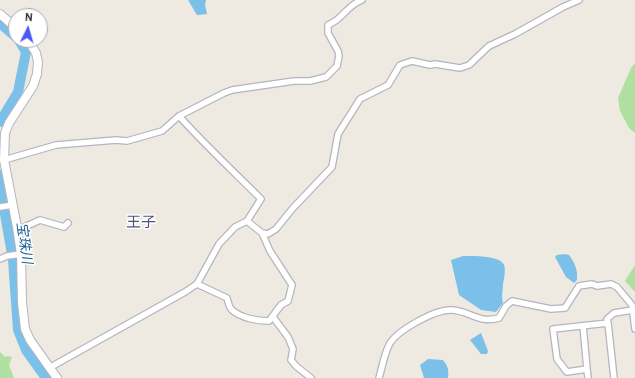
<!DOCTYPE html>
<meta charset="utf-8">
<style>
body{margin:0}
#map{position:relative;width:635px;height:378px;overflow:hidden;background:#eee9e1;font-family:Cabin,sans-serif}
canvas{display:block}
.north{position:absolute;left:8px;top:8px;width:40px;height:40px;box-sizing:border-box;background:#fff;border:1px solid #ababab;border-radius:50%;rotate:5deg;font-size:11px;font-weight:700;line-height:16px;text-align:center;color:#2d2d2d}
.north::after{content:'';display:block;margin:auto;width:14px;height:18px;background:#4c59f0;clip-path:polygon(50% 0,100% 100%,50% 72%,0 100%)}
</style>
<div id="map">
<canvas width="635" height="378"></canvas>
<div class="north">N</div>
</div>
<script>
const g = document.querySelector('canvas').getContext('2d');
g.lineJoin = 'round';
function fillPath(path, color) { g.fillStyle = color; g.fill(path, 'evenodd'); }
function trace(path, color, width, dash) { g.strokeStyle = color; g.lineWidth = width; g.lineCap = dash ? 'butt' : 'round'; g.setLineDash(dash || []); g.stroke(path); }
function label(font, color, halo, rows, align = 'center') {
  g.font = font + ' Cabin,"Noto Sans JP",sans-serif'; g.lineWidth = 3; g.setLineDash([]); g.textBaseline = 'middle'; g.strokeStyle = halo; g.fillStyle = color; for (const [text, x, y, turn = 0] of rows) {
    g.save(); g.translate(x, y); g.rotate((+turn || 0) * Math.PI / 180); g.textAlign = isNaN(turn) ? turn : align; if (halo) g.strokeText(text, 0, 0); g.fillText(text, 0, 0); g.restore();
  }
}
const green = new Path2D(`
 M635 63V133L629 128 620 111 618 98 631 68Z
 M635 265V292L625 281Z
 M0 352 5 357 8 356 12 357 9 365 14 378H0Z`);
const water = new Path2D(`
 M188 0H206L205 5 207 14 197 15Z
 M565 254 569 255C575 263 578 270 577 280L574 283 566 277 555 257 557 255Z
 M463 256C472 256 500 255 504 265 506 270 504 279 503 284 503 290 501 297 503 303L496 312 481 310 459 295 451 260Z
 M481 333 488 351 487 354H481L470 340Z
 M428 359 443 360C448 366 449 370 448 378H424L420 365Z`);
const river = new Path2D(`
 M0 23 16 37
 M0 122 18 92 26 52 19 40
 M0 175 2 184V197L13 260 18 330 26 350 46 378`);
const street = new Path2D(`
 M4 160 56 145 116 140 127 141 162 131 179 116 224 93 232 90 294 81H310L326 77 337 66 339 56 338 51 328 33V25C332 23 336 21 339 18 347 11 351 4 362 0
 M0 207 13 205
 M247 221 262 233 268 234 276 229 293 208 332 167 338 134 360 99 388 85 400 65 412 61 430 65 435 64 460 68 469 65 489 46 515 34 563 7 579 0
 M18 230 40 220 64 227 68 223
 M0 259 7 256 21 254
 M197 284 227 298C228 302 229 307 232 310 241 318 257 321 269 321L281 305 288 301 292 285 270 251 262 233
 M273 317 288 337 293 349 291 360 296 366 311 378
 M608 323 614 378
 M583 326 587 369
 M49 368 185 292 197 284 219 244 235 227 247 221 261 199C234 172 205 145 179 116
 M379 378C382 368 384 355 389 345 396 331 435 309 452 310 470 311 479 324 499 318L506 306 512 301 551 309 565 308 579 286 592 284 597 286 611 284 617 287 632 305 635 329
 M588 378 587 369 567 372 557 359 553 329 608 323 607 319 614 313 633 310`);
const secondary = new Path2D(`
 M0 14 16 28
 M28 40 36 53 38 62 37 74 33 86 9 123 5 133 4 160 17 227 21 254 22 302 25 329 30 340 57 378`);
const waterNames = [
 ["宝珠川",24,243,82]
];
const quarterNames = [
 ["王子",141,223]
];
fillPath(green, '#b0e0a1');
fillPath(water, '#7bc0e8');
trace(river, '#7bc0e8', 10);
trace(street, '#b4b5bf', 8);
trace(secondary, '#b4b5bf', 10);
trace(street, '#fff', 5.5);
trace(secondary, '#fff', 8);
label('italic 14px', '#165e98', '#fff', waterNames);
label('15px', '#4f537c', '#fff', quarterNames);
</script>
